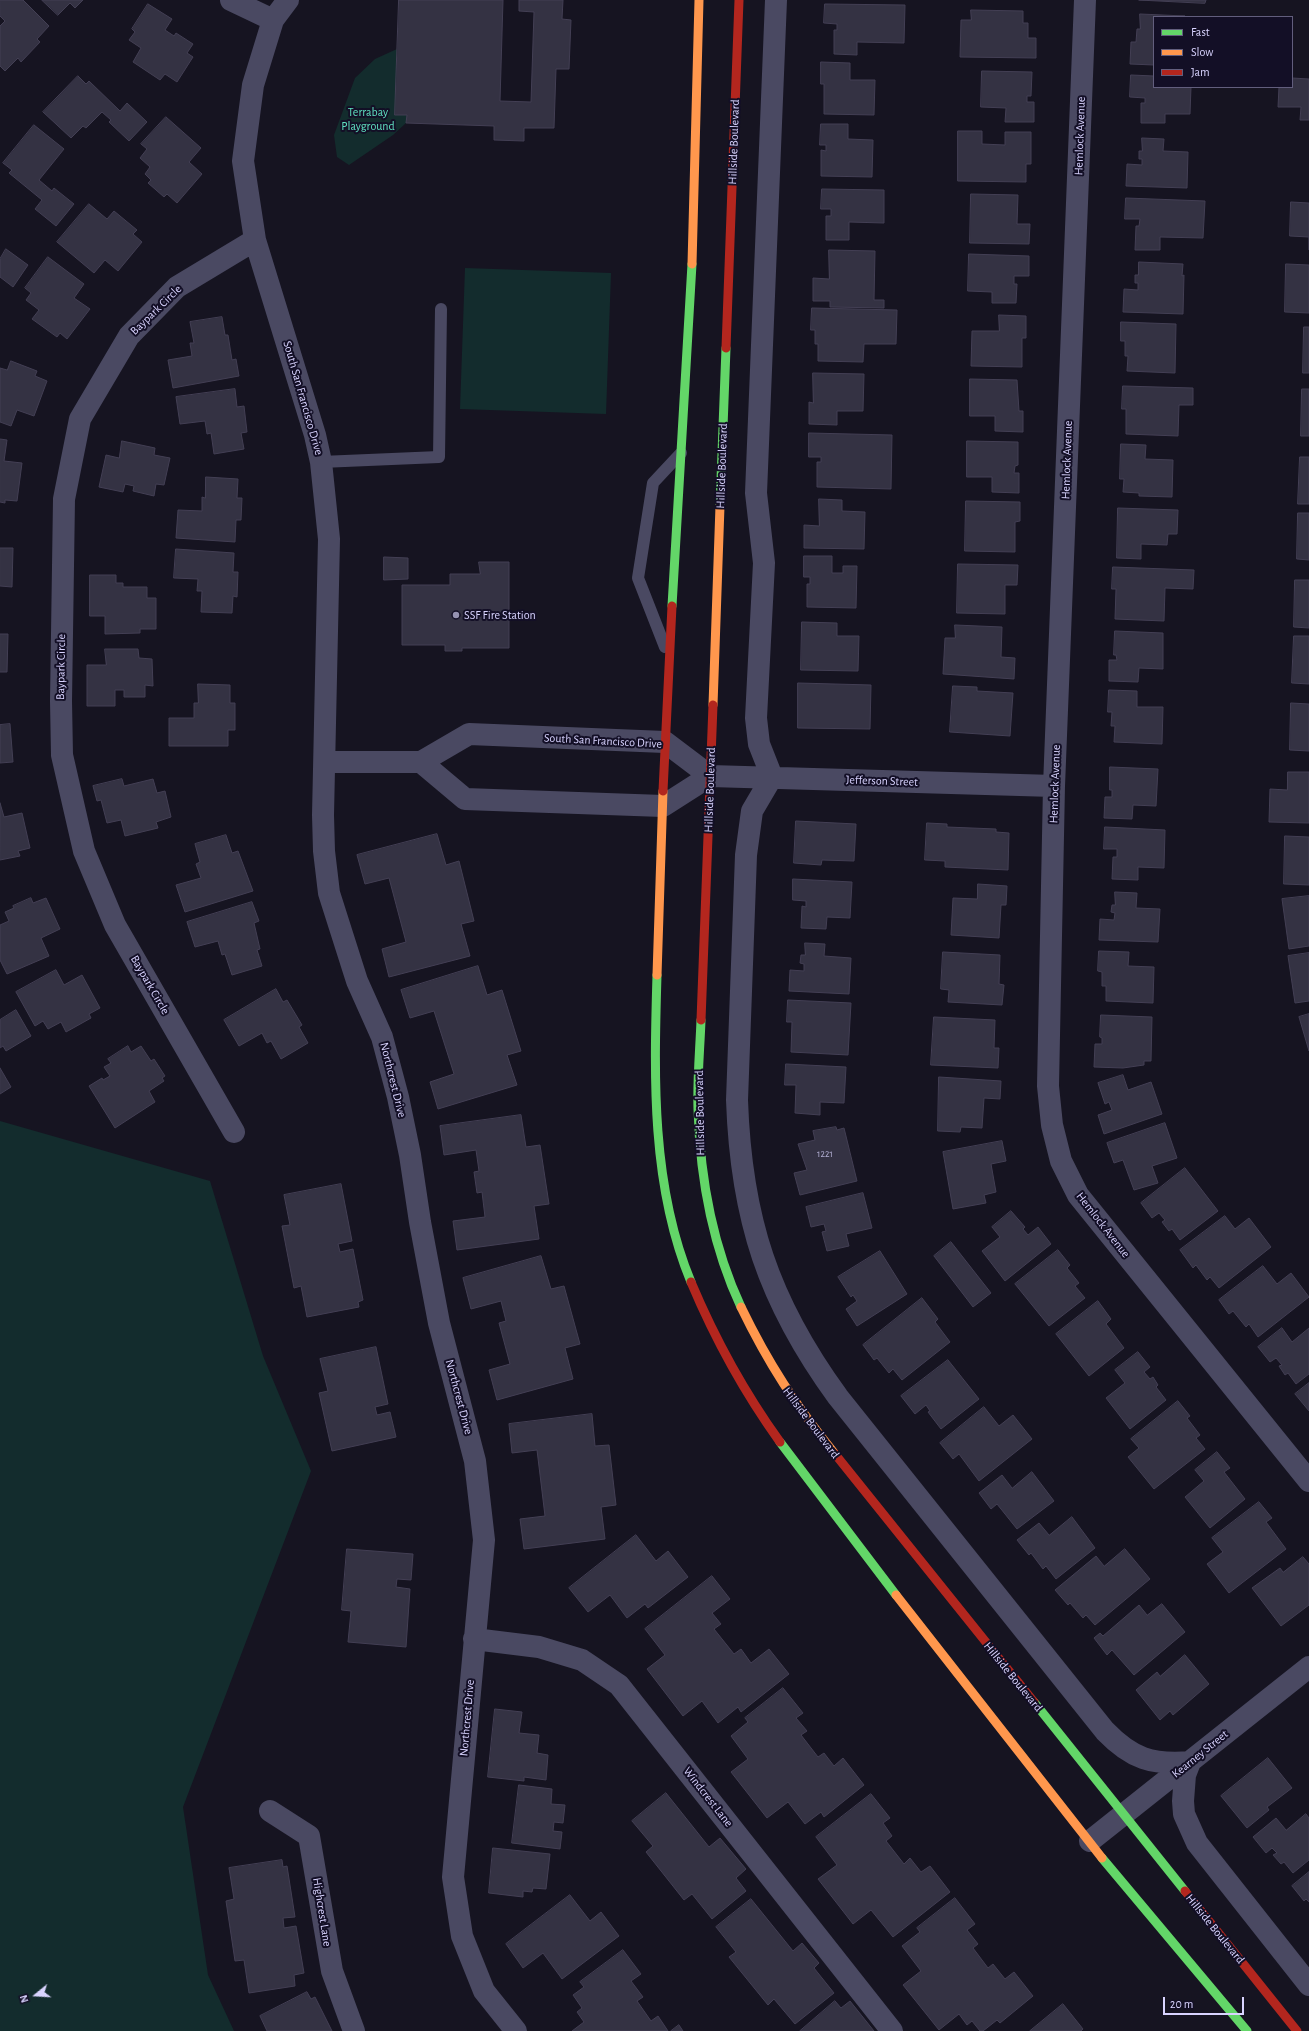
<!DOCTYPE html>
<style>
body{margin:0}
#map{position:relative;width:1309px;height:2031px;overflow:hidden;background:#161421;font-family:"Alegreya Sans",sans-serif}
canvas{display:block}
.legend{position:absolute;left:1153px;top:16px;width:140px;height:72px;box-sizing:border-box;background:#130f26;border:1px solid #625e7d;margin:0;padding:5px 7px;list-style:none;font-size:12px;color:#d9d4ff}
.legend li{display:flex;align-items:center;gap:8px;height:20px}
.legend b{width:20px;border:1px solid #625e7d}
.north{position:absolute;left:16px;top:1975px;width:40px;height:40px;-webkit-text-stroke:3px #130f26;paint-order:stroke;rotate:252deg;font-size:11px;font-weight:700;line-height:16px;text-align:center;color:#d9d4ff}
.north::after{content:'';display:block;margin:auto;width:14px;height:18px;background:#d9d4ff;clip-path:polygon(50% 0,100% 100%,50% 72%,0 100%)}
.scale{position:absolute;left:1163px;top:1997px;width:81px;height:18px;box-sizing:border-box;border:2px solid #d9d4ff;border-top:0;padding-left:5px;font-size:12px;line-height:14px;white-space:nowrap;color:#d9d4ff;-webkit-text-stroke:3px #130f26;paint-order:stroke}
</style>
<div id="map">
<canvas width="1309" height="2031"></canvas>
<ul class="legend">
<li><b style="height:5px;background:#63d668"></b>Fast</li>
<li><b style="height:5px;background:#ff974d"></b>Slow</li>
<li><b style="height:5px;background:#b3261e"></b>Jam</li>
</ul>
<div class="north">N</div>
<div class="scale">20 m</div>
</div>
<script>
const g = document.querySelector('canvas').getContext('2d');
g.lineJoin = 'round';
function fillPath(path, color) { g.fillStyle = color; g.fill(path, 'evenodd'); }
function trace(path, color, width, dash) { g.strokeStyle = color; g.lineWidth = width; g.lineCap = dash ? 'butt' : 'round'; g.setLineDash(dash || []); g.stroke(path); }
function label(font, color, halo, rows, align = 'center') {
  g.font = font + ' "Alegreya Sans",sans-serif'; g.lineWidth = 4; g.setLineDash([]); g.textBaseline = 'middle'; g.strokeStyle = halo; g.fillStyle = color; for (const [text, x, y, turn = 0] of rows) {
    g.save(); g.translate(x, y); g.rotate((+turn || 0) * Math.PI / 180); g.textAlign = isNaN(turn) ? turn : align; if (halo) g.strokeText(text, 0, 0); g.fillText(text, 0, 0); g.restore();
  }
}
const green = new Path2D(`
 M397 49 396 115H407L406 123 393 135 349 165 337 157 334 135 355 78 375 59Z
 M465 268 611 273 606 414 460 409Z
 M0 1121 210 1181 263 1356 311 1471 183 1807 208 1975 234 2031H0Z`);
const building = new Path2D(`
 M0 0H23L49 26 37 39 40 42 21 62 18 58 5 71 0 66V26L5 21 0 16Z
 M42 0H83L75 8 70 3 58 15Z
 M399 0H503L500 101 531 102 534 12 519 11V0H563L562 19 571 20 569 69H556L554 128H524V141L494 140V126L406 123 407 115H395Z
 M1139 0H1206L1205 3Z
 M148 4 172 19 165 30 174 36 176 33 193 44 187 53 193 57 177 82 165 74 160 80 133 62 141 48 129 40 135 32 132 29Z
 M825 4 905 5 904 43 857 42V55L834 54V30H837V24L824 23Z
 M971 10 1023 11V23H1028V38H1036V58L960 57 961 20H971Z
 M1140 14 1185 16 1154 17V65L1130 64 1131 42H1136L1137 29H1140Z
 M821 62 850 63V80H875L874 115 824 114V84H821Z
 M982 71 1032 72 1031 96H1027V102H1034V122H1005L1006 108 981 107Z
 M1131 75 1154 76V87H1191L1190 114H1165V123H1141V103H1145V98L1130 97Z
 M78 76 86 84 89 81 120 111 127 103 147 122 129 141 109 122 111 120 102 112 86 128 83 126 71 138 43 112Z
 M1292 78 1309 79V120H1300L1301 107H1278L1279 87H1292Z
 M166 117 201 148 189 162 202 174 177 203 167 194 164 197 148 183 151 180 145 174 150 167 140 158 147 149 141 144Z
 M821 124H848V139L873 140 872 177 821 176V150L826 151V145H820Z
 M34 125 64 149 39 180 52 191 54 188 74 204 56 226 35 209 42 200 9 173 12 170 3 163Z
 M958 131H982V144L1005 145V132H1031V164H1026V182L958 181Z
 M1142 138 1164 139 1163 151 1188 152 1187 188 1126 186 1127 164 1142 165V159H1139V151H1142Z
 M822 189 884 190V223L849 222V240H826V216H831V209H821Z
 M971 194 1018 195 1017 224H1030L1029 244 970 243Z
 M1126 198 1205 201 1203 238 1160 237V250H1135L1136 226H1139L1140 219H1125Z
 M1291 202 1309 203V250V237L1290 236Z
 M89 204 107 219 114 211 137 230 133 234 142 242 118 271 105 260 94 273 57 242Z
 M6 249 28 265 13 287 0 277V259Z
 M829 250 875 251 874 300H884V308L830 307V301H813V278L829 279Z
 M969 254 1029 256V276H1014V284H1017L1016 303H992V292L968 291Z
 M48 257 84 284 74 298 90 309 67 339 60 333 57 337 32 319 39 310 26 300 31 293 25 288Z
 M1139 262 1183 264 1182 276 1184 275 1183 314 1123 312 1124 289 1138 290V283H1135V275H1138Z
 M1286 264 1309 265V313L1285 312Z
 M812 308 897 310 896 344H864L863 362 818 361V344H815V330H811Z
 M999 315 1026 316V338H1022V367L971 366 972 331H999Z
 M222 317 225 335H228L232 360 236 359 239 376 173 388 168 360 192 356 190 343H194L190 322Z
 M1121 322 1176 324 1175 373 1127 371 1128 356H1125V341H1121Z
 M1304 327H1309V373H1303Z
 M11 361 37 371 35 376 47 381 34 416 17 410 11 426 0 422V368L7 370Z
 M813 373 864 374 863 411H837V425L809 424V402L813 403Z
 M970 379 1017 380 1019 411H1023V432L995 431V416H970Z
 M1123 386 1193 388V405H1179L1178 436 1126 434V409H1122Z
 M235 389 237 407 244 406 247 432 241 433 244 449 214 454 211 433 207 434 205 421 180 424 176 397Z
 M1302 389H1309V436H1301Z
 M809 433 892 435 891 489 817 487V462H821V457H809Z
 M0 439 7 440 4 461 22 463 17 501 5 500V503L0 502Z
 M122 441 155 448 154 455 170 458 164 485 156 484 154 496 133 491 134 486 125 484 123 492 99 487 106 455 119 458Z
 M967 441 1018 442V465L1015 466 1014 473H1019V493L992 492V477H967Z
 M1121 444 1146 445 1145 459 1173 460 1172 497 1139 496V493L1123 492 1124 479H1120Z
 M1300 457H1309V504H1298Z
 M206 477 238 479 237 498H242L241 520H236L235 542 176 538 178 510 202 511V497L205 498Z
 M819 499 842 500V511L865 512 864 549 804 548V525L819 526Z
 M966 501 1020 502V521L1015 522V552L965 551Z
 M1118 508 1178 510 1177 534H1168L1167 545 1141 544V559L1117 558Z
 M1298 513H1309V560L1297 559Z
 M0 548H13L12 587 0 586Z
 M176 549 234 553 233 572H238L237 597 233 596 232 613 201 612 202 591H197L198 579 174 578Z
 M804 556H832V573H843V566H857L856 608 807 607V584H810V577H804Z
 M384 557 408 558V579L384 580Z
 M479 562H509V648H462V651H445V645H402V585H450V574H480Z
 M958 564 1018 565 1017 585H1005V614L957 613Z
 M1113 567 1194 570 1193 589 1165 588 1164 621 1115 619 1116 589H1112Z
 M90 575H116V583H123V587H147V598H156V629H140V633L105 634V616H90Z
 M1295 580H1309V628L1294 627Z
 M802 622 837 623V636H859L858 671 801 670Z
 M955 625 1002 627 1001 657 1015 658 1014 679 943 674 945 638H955Z
 M1115 631 1163 633V669L1139 668 1138 682 1109 681V660H1117L1116 655H1114Z
 M0 634H8L7 672H0Z
 M1294 636H1309V684L1292 683Z
 M105 649H138L139 658 152 659 153 686 145 685V697H124V690H115V706H87V665H106Z
 M798 683 871 685 870 729 798 728Z
 M198 684 230 685V703H235V730H228V746H169V718H194V703H198Z
 M953 686 977 687V691L1013 693 1010 736 950 732Z
 M1109 690 1137 691V707H1163L1162 744 1114 742 1115 726H1111L1112 712H1108Z
 M1291 703 1309 704V751L1290 750Z
 M10 724 13 762 0 763V725Z
 M1110 767 1158 769 1156 806 1133 805 1132 819 1104 818 1105 797H1112V790H1110Z
 M1288 772H1309V823L1269 822 1270 789 1287 790Z
 M122 779 124 786 153 779 157 793 165 791 171 817 156 822 158 828 125 836 121 820 107 823 101 800 97 801 93 786Z
 M0 803 4 817 22 813 30 848 18 851 20 856 0 860Z
 M796 821 856 824 854 861 822 860 821 865 794 863Z
 M927 823 947 824V827L996 829V832L1009 833 1008 870 945 867V861L925 860Z
 M1105 827 1165 830 1164 868 1138 867V880L1112 879 1113 857H1117V849H1104Z
 M437 834 446 865 459 861 474 921 461 924 470 956 389 977 382 949 406 942 389 878 365 884 357 855Z
 M226 835 232 853 238 851 253 891 185 912 176 885 201 878 196 864 200 862 195 844Z
 M1285 836 1309 837V885L1284 884Z
 M793 879 852 882 850 918 827 917 826 929 801 928 802 906 806 907V901L793 900Z
 M978 884 1007 886 1006 905H1001L999 938 951 935 953 898 977 899Z
 M1115 892 1137 893 1136 908 1160 909 1158 942 1099 940 1100 919 1114 920 1115 913 1111 912 1112 905H1115Z
 M1309 896V946L1289 949 1282 899Z
 M31 898 33 903 46 898 60 929 41 938 49 956 7 974 0 960V925L9 921 5 912 14 908 13 906Z
 M252 902 259 921 254 923 260 949 257 950 262 966 232 975 225 954 222 955 218 941 195 947 187 922Z
 M805 943 825 944 824 956 851 958 849 994 789 991 790 970 804 971V964L800 963 801 955H805Z
 M1099 951 1129 952 1128 966 1154 967 1153 1003 1106 1001V986H1102V972L1098 971Z
 M943 952 1000 955 999 984 1004 985 1002 1005 948 1002 949 990 941 989Z
 M1309 953V1001L1295 1003 1288 956Z
 M478 966 487 995 502 990 521 1051 507 1055 517 1085 438 1109 430 1082 454 1074 434 1011 410 1018 401 990Z
 M56 970 64 985 82 975 100 1008 89 1014 91 1018 66 1032 61 1022 48 1029 43 1021 35 1026 16 992Z
 M276 989 283 1002 287 1000 302 1025 299 1027 308 1043 281 1059 271 1041 267 1043 262 1033 239 1046 224 1020Z
 M788 1000 851 1003 848 1055 791 1052 792 1022H787Z
 M16 1010 31 1036 6 1051 3 1046 0 1048V1020Z
 M1309 1014V1051L1299 1017Z
 M1101 1015 1152 1017 1151 1061H1144V1065L1123 1068 1094 1067 1095 1044H1102V1038L1100 1037Z
 M934 1017 995 1020 994 1048H999L998 1068 931 1065Z
 M128 1046 131 1052 141 1046 151 1061 154 1059 165 1076 162 1078 164 1081 149 1091 155 1102 115 1128 89 1086 102 1078 103 1080 110 1076 104 1067 111 1063 108 1059Z
 M786 1064 846 1067 844 1103 820 1102V1115L795 1113 796 1085H785Z
 M0 1068 11 1087 0 1094Z
 M1123 1075 1128 1090 1151 1082 1162 1114 1104 1134 1098 1115 1112 1110 1109 1102 1105 1104 1098 1083Z
 M939 1077 1001 1081 1000 1099 984 1098 982 1128 961 1127 960 1132 938 1131Z
 M521 1115 526 1147 540 1145 549 1204 534 1206 539 1239 457 1250 453 1221 485 1217 482 1192 477 1193 474 1172 479 1171 476 1150 444 1155 440 1126Z
 M1165 1123 1177 1158 1152 1166 1158 1183 1134 1190 1123 1160 1114 1163 1107 1143Z
 M836 1127 837 1130 844 1128 857 1181 800 1195 794 1173 807 1170 798 1144 815 1140 813 1131Z
 M1002 1141 1006 1161 991 1164 996 1192 984 1195 986 1203 953 1209 943 1152Z
 M1185 1168 1218 1211 1180 1240 1172 1229 1169 1231 1162 1222 1165 1220 1159 1213 1152 1218 1141 1203Z
 M341 1184 352 1241 338 1244 340 1252 353 1249 363 1300 358 1302 359 1307 307 1317 301 1286 294 1288 282 1226 290 1225 284 1195Z
 M863 1193 872 1228 846 1234 849 1246 827 1251 822 1232 826 1231 824 1224 811 1227 806 1207Z
 M1011 1211 1025 1227 1023 1229 1028 1235 1038 1227 1051 1244 1005 1281 982 1251 1000 1237 992 1227Z
 M1225 1216 1235 1229 1249 1218 1271 1247 1219 1288 1210 1277 1207 1280 1196 1265 1193 1268 1180 1250Z
 M951 1242 991 1293 973 1307 934 1256Z
 M1058 1250 1070 1265 1067 1268 1079 1283 1075 1286 1085 1298 1049 1326 1015 1284Z
 M880 1251 907 1294 857 1326 846 1309 857 1301 853 1295 851 1297 838 1277Z
 M541 1256 551 1289 564 1286 580 1344 565 1348 573 1379 497 1400 489 1370 510 1364 499 1323 506 1321 501 1301 471 1309 463 1278Z
 M1263 1266 1277 1284 1291 1273 1309 1297 1258 1337 1249 1324 1246 1327 1233 1311 1229 1314 1219 1300Z
 M922 1298 938 1319 935 1322 950 1342 902 1380 893 1369 889 1373 877 1358 874 1360 863 1345Z
 M1098 1301 1111 1319 1106 1324 1124 1348 1089 1376 1056 1334Z
 M1282 1328 1292 1342 1309 1328V1374L1296 1384 1288 1373 1285 1375 1279 1366 1282 1365 1276 1358 1270 1362 1258 1347Z
 M376 1347 388 1404 375 1407 377 1415 390 1412 396 1437 332 1451 319 1393 328 1391 320 1359Z
 M1138 1352 1150 1367 1144 1372 1150 1379 1153 1377 1158 1385 1156 1387 1166 1400 1130 1429 1106 1398 1125 1383 1115 1370Z
 M948 1360 979 1399 941 1429 928 1412 930 1411 926 1405 915 1414 901 1396Z
 M1309 1383V1411L1295 1394Z
 M1178 1401 1190 1416 1187 1418 1200 1435 1196 1438 1205 1449 1154 1489 1128 1457 1139 1448 1131 1439Z
 M984 1407 999 1426 1013 1415 1032 1439 979 1481 959 1454 953 1459 940 1443Z
 M592 1414 595 1446 609 1445 616 1505 601 1507 605 1539 524 1549 520 1519 545 1516 537 1450 512 1453 509 1424Z
 M1217 1452 1230 1468 1224 1472 1245 1499 1210 1528 1185 1497 1204 1481 1195 1470Z
 M1032 1472 1054 1501 1017 1529 997 1504 991 1509 979 1493 1002 1475 1012 1488Z
 M1259 1502 1272 1518 1266 1522 1286 1549 1229 1593 1207 1564 1223 1552 1212 1538Z
 M1072 1517 1095 1548 1056 1579 1046 1566 1043 1569 1031 1553 1029 1555 1017 1540 1039 1523 1049 1535Z
 M636 1535 656 1561 668 1551 688 1577 648 1608 645 1604 627 1618 610 1595 588 1612 569 1588Z
 M347 1549 413 1554 411 1580 397 1579 396 1587 410 1589 406 1647 348 1642 351 1611 342 1610Z
 M1125 1549 1150 1579 1095 1625 1086 1615 1083 1618 1070 1603 1068 1605 1055 1590 1096 1556 1104 1566Z
 M1303 1557 1309 1564V1605L1281 1626 1252 1588 1280 1568 1283 1572Z
 M712 1576 730 1599 712 1613 721 1624 714 1629 734 1654 741 1649 751 1663 769 1649 789 1674 741 1712 738 1707 718 1723 702 1701 683 1716 647 1669 665 1655 645 1629Z
 M1162 1604 1185 1632 1134 1675 1112 1650 1107 1655 1094 1638 1100 1633 1103 1636 1139 1605 1147 1615Z
 M1185 1655 1209 1684 1173 1715 1170 1711 1160 1720 1136 1690 1157 1672 1160 1676Z
 M783 1688 803 1713 796 1718 807 1731 801 1735 818 1757 824 1753 834 1766 843 1758 864 1785 824 1817 821 1812 805 1824 788 1802 767 1818 731 1772 748 1759 731 1736 748 1722 745 1718Z
 M495 1709 522 1712 519 1733 539 1735 537 1753 548 1755 546 1780 524 1777V1781L488 1777Z
 M1268 1758 1292 1788 1267 1807 1269 1810 1247 1828 1221 1796Z
 M519 1785 552 1789 551 1804 565 1805 563 1823 554 1822 553 1831 562 1832 560 1849 512 1843Z
 M666 1793 709 1847 720 1838 746 1869 736 1878 746 1891 712 1919 692 1894 684 1900 646 1852 653 1846 632 1821Z
 M871 1794 890 1818 883 1823 892 1836 886 1841 904 1864 910 1858 921 1872 930 1866 950 1892 893 1937 871 1910 853 1924 818 1879 837 1865 816 1837Z
 M1306 1814 1309 1818V1860L1293 1873 1284 1862 1281 1864 1273 1855 1277 1853 1272 1848 1266 1853 1253 1837 1276 1818 1286 1830Z
 M493 1848 550 1854 546 1889 533 1888 532 1892 523 1891V1897L489 1893Z
 M282 1860 283 1867 287 1866 295 1917 283 1918 284 1928 296 1926 304 1973 294 1975 295 1986 249 1993 244 1960 235 1961 226 1901 234 1899 229 1868Z
 M1309 1872V1902L1306 1899 1304 1901 1292 1886Z
 M570 1895 590 1921 601 1912 619 1936 562 1979 543 1953 523 1968 506 1944Z
 M955 1898 975 1924 967 1930 978 1944 973 1948 988 1968 993 1964 1005 1979 1014 1972 1033 1996 1000 2023 997 2020 983 2031H980L972 2021 967 2025 959 2014 939 2030 903 1985 921 1971 902 1946 920 1932 917 1928Z
 M751 1899 793 1951 802 1943 819 1963 814 1968 834 1993 795 2024 774 1999 768 2005 729 1957 736 1952 716 1927Z
 M623 1950 641 1974 631 1981 643 1997 637 2001 651 2021 658 2016 668 2031H572L584 2022 577 2012 582 2008 573 1995 584 1987 580 1982Z
 M307 1992 311 1999 315 1997 332 2031H267L260 2016Z
 M835 2001 841 2008 850 2001 874 2031H800Z
 M1063 2004 1083 2029 1081 2031H1030Z
 M679 2025 683 2031H671Z`);
const lane = new Path2D(`
 M321 462 439 457 441 309
 M665 647 638 578 653 483 681 453`);
const street = new Path2D(`
 M231 0 273 20
 M288 0 273 20 253 85 243 161 255 240 315 435 321 462 329 539 323 815 324 851 329 893 357 981 382 1037 398 1097 410 1155 420 1222 439 1323 475 1461 484 1540 453 1877 462 1936 484 1991 516 2031
 M1085 0 1054 786 1048 1086 1052 1125 1061 1161 1078 1195 1309 1481
 M325 762H421L469 734 665 742 710 776
 M421 762 465 799 663 806 710 776
 M710 776 1054 786
 M772 777 752 811 746 855 737 1100C741 1218 768 1301 838 1397L1105 1731C1132 1759 1152 1765 1190 1762
 M772 777 759 744 756 718 764 563 756 493 776 0
 M234 1132 115 925 84 851 62 755 61 701 64 499 80 419 129 336 177 287 255 240
 M474 1639 539 1647 582 1660 619 1685 892 2031
 M1190 1762 1185 1775 1183 1801 1184 1814 1197 1843 1309 1985
 M270 1811 309 1836 332 1971 354 2031
 M1090 1841 1309 1667`);
const fast = new Path2D(`
 M720 506 726 348
 M672 606 692 264
 M657 975C654 1077 651 1186 691 1282
 M701 1020C700 1049 697 1079 698 1109 700 1177 712 1245 741 1307
 M780 1442 896 1595
 M1034 1702 1185 1891
 M1102 1858 1247 2031`);
const slow = new Path2D(`
 M692 264 699 0
 M713 705 720 506
 M657 975 663 791
 M741 1307C768 1363 796 1406 835 1454
 M896 1595 1102 1858`);
const jam = new Path2D(`
 M726 348 739 0
 M663 791 672 606
 M701 1020 713 705
 M691 1282C715 1339 744 1392 780 1442
 M835 1454 1034 1702
 M1185 1891 1297 2031`);
const markers = [
 [456,615,4,"#9591b1"]
];
const numberNames = [
 ["1221",825,1154]
];
const parkNames = [
 ["Terrabay",368,112],
 ["Playground",368,126]
];
const streetNames = [
 ["Hemlock Avenue",1080,136,-88],
 ["Hillside Boulevard",734,142,-88],
 ["Baypark Circle",156,310,-44],
 ["South San Francisco Drive",303,398,74],
 ["Hemlock Avenue",1067,460,-88],
 ["Hillside Boulevard",722,466,-88],
 ["Baypark Circle",61,667,-89],
 ["South San Francisco Drive",603,741,3],
 ["Jefferson Street",882,781,2],
 ["Hemlock Avenue",1055,784,-88],
 ["Hillside Boulevard",710,790,-88],
 ["Baypark Circle",150,985,60],
 ["Northcrest Drive",393,1080,76],
 ["Hillside Boulevard",700,1113,-91],
 ["Hemlock Avenue",1103,1225,52],
 ["Northcrest Drive",459,1397,75],
 ["Hillside Boulevard",811,1423,53],
 ["Hillside Boulevard",1013,1677,51],
 ["Northcrest Drive",467,1718,-85],
 ["Kearney Street",1200,1754,-39],
 ["Windcrest Lane",708,1797,52],
 ["Highcrest Lane",322,1912,81],
 ["Hillside Boulevard",1215,1929,51]
];
const poiNames = [
 ["SSF Fire Station",464,615]
];
fillPath(green, '#132c2d');
fillPath(building, '#343243');
trace(building, '#433f54', 1);
trace(lane, '#4a4962', 12);
trace(street, '#4a4962', 22);
trace(fast, '#63d668', 9);
trace(slow, '#ff974d', 9);
trace(jam, '#b3261e', 9);
for (const [x, y, r, color] of markers) { const dot = new Path2D(); dot.arc(x, y, r, 0, 2 * Math.PI); g.fillStyle = color; g.fill(dot); trace(dot, '#130f26', 1.5); }
label('10px', '#b0acd0', null, numberNames);
label('12px', '#5fe0c0', '#130f26', parkNames);
label('12px', '#d9d4ff', '#130f26', streetNames);
label('12px', '#d9d4ff', '#130f26', poiNames, 'left');
</script>
